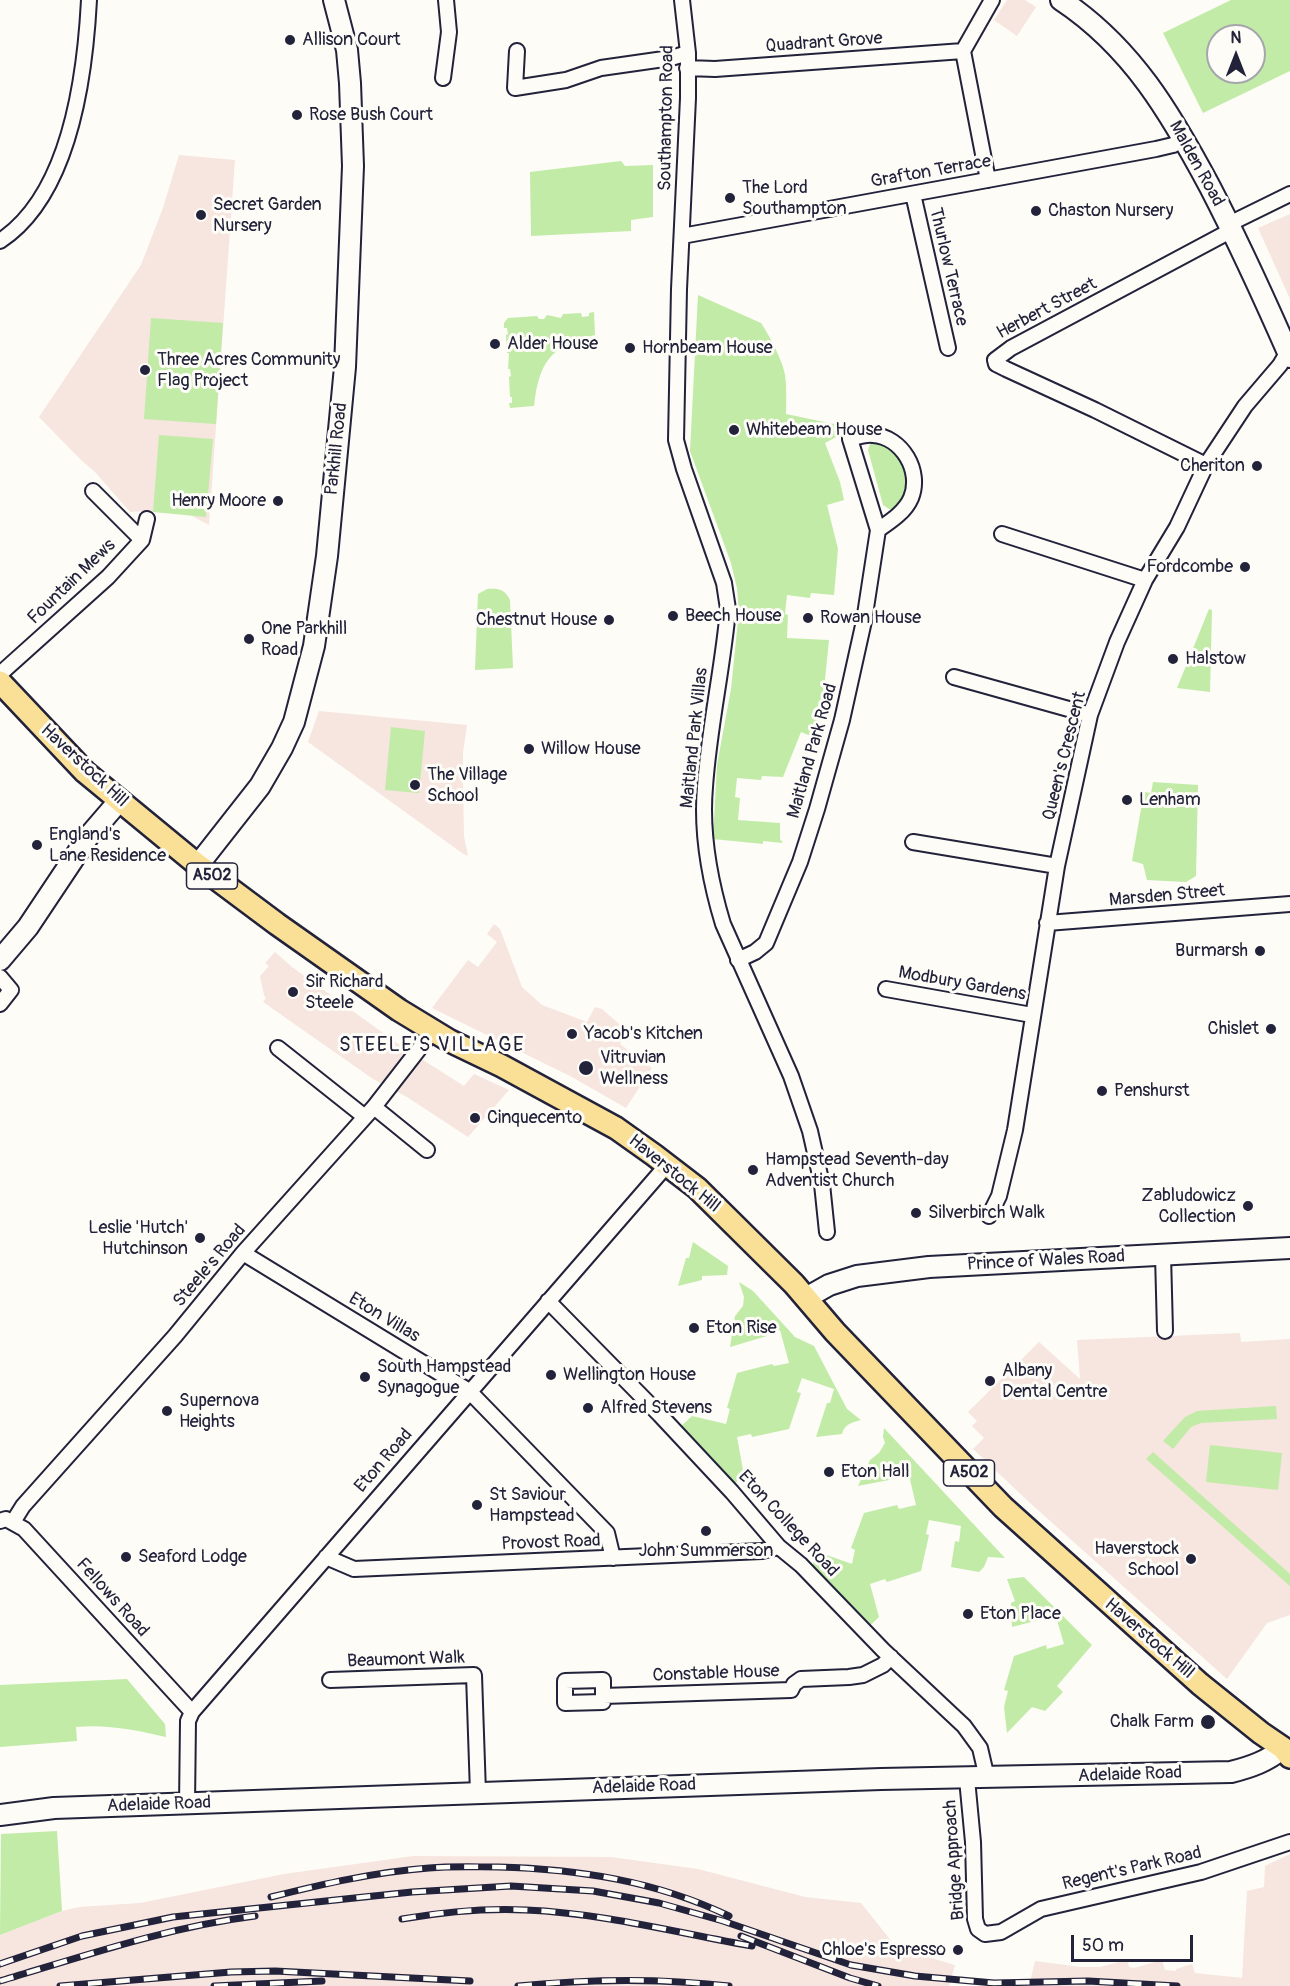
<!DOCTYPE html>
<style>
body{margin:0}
#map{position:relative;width:1290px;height:1986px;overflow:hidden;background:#fdfcf7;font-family:Pangolin,sans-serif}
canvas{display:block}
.north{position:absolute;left:1206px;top:24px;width:60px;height:60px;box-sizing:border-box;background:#fdfcf7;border:2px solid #a5a5ac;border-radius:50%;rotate:0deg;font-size:16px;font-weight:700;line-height:24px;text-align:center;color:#22223b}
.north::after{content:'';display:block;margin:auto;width:21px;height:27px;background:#22223b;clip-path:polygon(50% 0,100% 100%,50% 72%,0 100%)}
.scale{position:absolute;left:1071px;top:1935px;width:122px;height:27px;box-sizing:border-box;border:3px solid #22223b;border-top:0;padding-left:8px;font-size:18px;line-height:21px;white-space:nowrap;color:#22223b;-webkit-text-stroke:4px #fdfcf7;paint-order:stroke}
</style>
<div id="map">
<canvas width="1290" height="1986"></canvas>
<div class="north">N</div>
<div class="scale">50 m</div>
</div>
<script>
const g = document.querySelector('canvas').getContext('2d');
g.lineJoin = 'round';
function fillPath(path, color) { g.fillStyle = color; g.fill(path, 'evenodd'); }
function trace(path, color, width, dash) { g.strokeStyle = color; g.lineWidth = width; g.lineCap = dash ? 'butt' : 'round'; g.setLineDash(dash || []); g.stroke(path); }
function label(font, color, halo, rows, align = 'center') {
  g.font = font + ' Pangolin,sans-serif'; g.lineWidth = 6; g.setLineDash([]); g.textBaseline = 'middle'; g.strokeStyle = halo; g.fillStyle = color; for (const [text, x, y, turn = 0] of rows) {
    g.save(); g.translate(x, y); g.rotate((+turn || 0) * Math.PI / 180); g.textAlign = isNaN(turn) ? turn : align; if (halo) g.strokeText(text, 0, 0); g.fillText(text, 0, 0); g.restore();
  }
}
const built = new Path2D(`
 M1007 0H1025L1036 7 1017 36 994 20Z
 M179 155 235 160 209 525 190 515 149 511 130 512 95 472 81 460 39 417 141 265 163 208Z
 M1290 214V299L1258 228Z
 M319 711 467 725 463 752V782L464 836 468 856 462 853 308 742Z
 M494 924 500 929 522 987 542 1005 587 1022 595 1007 602 1009 625 1029 619 1038 622 1040 620 1044 652 1068 626 1108 572 1077 432 1008 468 960 478 967 497 942 487 934Z
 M275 952 292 967 401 1046 464 1086 474 1074 509 1090 468 1137 407 1097 373 1079 263 1002 266 998 264 995 260 976 269 966 265 963Z
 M1240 1333 1241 1342 1290 1339V1615L1267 1623 1227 1679 1030 1503 973 1449 984 1438 972 1426 977 1421 968 1412 1039 1342 1080 1379 1077 1340Z
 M1290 1854V1986H1029L1035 1961 1080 1967H1100L1127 1960 1129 1967 1134 1968 1162 1960 1165 1970 1176 1971V1969L1192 1964 1195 1973 1242 1978 1247 1891 1264 1887 1265 1866Z
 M413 1856 611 1857 698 1869 805 1897 861 1903 897 1948 955 1965 949 1986H0V1935L62 1911 79 1907 140 1903 284 1874Z`);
const green = new Path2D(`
 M1231 0H1290V71L1203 113 1163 33ZM1218 36H1254V72H1218Z
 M621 161 625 166 653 165V217L631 220V231L531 236 530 172Z
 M698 295 761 323C769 335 783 361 785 375 787 388 786 401 786 414L834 424 838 436 825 443 840 482 844 500 827 505 838 549 834 595 811 593 810 598 787 595 785 614 788 615 787 638 829 640 823 699 827 701 811 736 801 732 783 777 762 776 761 780 737 778 735 797 740 798 738 820 780 823V839L783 843 763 841V844L713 839 717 765 731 689 739 611 737 588 731 563 690 451Z
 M594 312 595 335C550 345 539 363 534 406L510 408 509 403H512V397H510L509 377 511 376 510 369H508L509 353H507L506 335 508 334 507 328H504V323L508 318 537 316 539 319H544L547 315 561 318 563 314 581 313 582 317 589 316V313Z
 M151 318 223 323 216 424 144 419Z
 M159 435 213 439 206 517 153 512Z
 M873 443C904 442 921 492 894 509H889L883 505 868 450 870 444Z
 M487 589C498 588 505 589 510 600L513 668 475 670 478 594Z
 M1209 609 1212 610 1210 692 1177 688Z
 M391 727 425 731 419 793 385 790Z
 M1153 782 1198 785 1196 876 1186 882 1147 880 1143 864 1132 861 1144 792 1151 793Z
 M693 1242 728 1266 727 1275 702 1276V1280L678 1286 686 1258H689Z
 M739 1282 753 1291 795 1337 814 1346 847 1409 861 1420C853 1422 844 1424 842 1434L816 1437 827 1403H830L834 1389 802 1378 797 1392 801 1393 789 1429 752 1437 751 1434 737 1437 743 1470 733 1489 676 1431 692 1416 726 1424 730 1409 727 1408 737 1373 772 1364 774 1366 789 1363 780 1330 767 1333V1336L730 1347 735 1316 743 1306 744 1297Z
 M1276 1406 1277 1419 1201 1423 1191 1427 1173 1449 1163 1441 1185 1417 1197 1411Z
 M884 1428 1005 1558 988 1557 984 1567 979 1572 951 1567 955 1541 959 1542 961 1526 929 1520 926 1534 929 1535 921 1571 887 1582 885 1579 870 1584 879 1617 858 1637 806 1580 818 1552 852 1564 855 1550 851 1548 864 1513 897 1505 899 1509 916 1505 908 1471 893 1474 894 1479 858 1486 870 1460 879 1453 885 1443 883 1437Z
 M1210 1445 1282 1453 1278 1490 1206 1482Z
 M1153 1452 1290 1574V1586L1146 1459Z
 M1024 1577 1092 1645 1057 1686 1063 1692 1045 1711 1032 1707 1007 1733 1004 1707 1008 1691 1004 1690 1014 1656 1046 1645 1047 1649 1064 1644 1054 1610 1038 1615 1039 1620 1012 1627 1011 1603 1015 1601 1007 1579Z
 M127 1679 165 1724 166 1737C136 1730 107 1724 76 1727L77 1741 0 1747V1685Z
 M57 1831 62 1911 0 1935 1 1834Z`);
const street = new Path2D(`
 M682 0 688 53V98L679 289 676 440 684 469 724 583 728 609C723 668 709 727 705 787 701 832 710 881 723 924L791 1076 810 1131 822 1184 827 1232
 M517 51 515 88 566 80 601 68 671 58 688 53
 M687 68 715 69 963 51
 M443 78 449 32 446 0
 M988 180 963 51 992 0
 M913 194 948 348
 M1229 224 1290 194
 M682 236 1156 149 1173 145 1184 139
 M0 241C70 195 85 77 89 0
 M1206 465 1095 410 1006 369 996 364 995 360 1011 348 1232 230
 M93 491 142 540
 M1002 534 1145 580
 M0 674 108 577 142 540 147 519
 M954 677 1090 715
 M913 842 1057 866
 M1047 923 1290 904
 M738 960 755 952 766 943 800 862 817 809 842 720 864 621 878 530 850 439C857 437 866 434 873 435 902 437 922 471 911 498 905 512 891 521 878 530
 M0 977 11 990 0 1004
 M886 989 1032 1015
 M278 1048 365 1117
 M374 1107 427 1150
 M989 1216 999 1196 1015 1130 1057 866 1090 715 1117 642 1145 580 1177 527 1206 465 1245 406 1280 365 1290 348
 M243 1253 469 1391 607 1533 613 1558
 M1163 1255 1165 1331
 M548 1301 660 1415 732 1492 779 1547 801 1565 883 1650 964 1726 980 1748 987 1778
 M0 1521 6 1519 24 1529 192 1712
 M13 1522 23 1506 175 1336 243 1253 374 1107 433 1031
 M326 1557 354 1569 762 1551 779 1547
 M330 1680 474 1675 478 1793
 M603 1696V1680L565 1681V1703L603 1702V1696L791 1690 794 1684 801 1679 849 1677 863 1675 883 1665 891 1657
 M967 1779 973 1842 975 1919 978 1929 985 1934 1001 1932 1041 1909 1201 1872 1290 1842
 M187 1805 188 1721 192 1712 667 1165`);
const secondary = new Path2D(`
 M1061 0C1132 47 1171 114 1210 187 1239 243 1265 300 1290 357
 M198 865 260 786 282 748 294 722 314 646 327 556 345 367 353 166 350 83 347 50 334 0
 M0 960 28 927 88 837 119 801
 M806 1298 829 1285 857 1276 929 1267 1290 1248
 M0 1815 54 1808 881 1779 1231 1772C1251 1767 1268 1761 1283 1748`);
const primary = new Path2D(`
 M0 682 85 772 198 865 277 924 399 1010 450 1041 502 1066 616 1128 654 1155 697 1188 794 1284 835 1332 1003 1507 1200 1684 1261 1733 1283 1748 1290 1757`);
const rail = new Path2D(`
 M271 1897C323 1884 375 1872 429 1868 452 1866 475 1867 498 1867 578 1869 656 1881 729 1916
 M402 1919C443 1912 484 1908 526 1910 602 1913 678 1933 752 1946
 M741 1936 850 1978 878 1986
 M0 1964 82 1936 173 1917 412 1892 511 1886 593 1891 659 1903 723 1921 851 1965 915 1976 994 1983 1088 1981 1177 1986
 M0 1981C84 1956 168 1927 255 1916
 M60 1986 231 1972 275 1971 470 1981
 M214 1986 322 1981
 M518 1986C589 1979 659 1978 729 1986`);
const markers = [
 [290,40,6,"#22223b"],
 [297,115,6,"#22223b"],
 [730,198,6,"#22223b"],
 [1036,211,6,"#22223b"],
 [201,215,6,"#22223b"],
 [495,344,6,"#22223b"],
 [630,348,6,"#22223b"],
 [145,370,6,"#22223b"],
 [734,430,6,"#22223b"],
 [1257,466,6,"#22223b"],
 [278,501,6,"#22223b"],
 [1245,567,6,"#22223b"],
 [673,616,6,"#22223b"],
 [808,618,6,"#22223b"],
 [609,620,6,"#22223b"],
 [249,639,6,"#22223b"],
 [1173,659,6,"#22223b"],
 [529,749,6,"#22223b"],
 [415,785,6,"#22223b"],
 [1127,800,6,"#22223b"],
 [37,845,6,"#22223b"],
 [1260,951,6,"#22223b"],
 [293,992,6,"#22223b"],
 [1271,1029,6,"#22223b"],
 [572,1034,6,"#22223b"],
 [586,1068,8,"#22223b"],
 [1102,1091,6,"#22223b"],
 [475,1118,6,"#22223b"],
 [753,1170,6,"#22223b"],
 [1248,1206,6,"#22223b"],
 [916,1213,6,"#22223b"],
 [200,1238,6,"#22223b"],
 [694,1328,6,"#22223b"],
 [551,1375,6,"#22223b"],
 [365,1377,6,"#22223b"],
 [990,1381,6,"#22223b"],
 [588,1408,6,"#22223b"],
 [167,1411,6,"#22223b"],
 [829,1472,6,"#22223b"],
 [477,1505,6,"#22223b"],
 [706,1531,6,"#22223b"],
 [126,1557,6,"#22223b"],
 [1191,1559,6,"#22223b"],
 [968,1614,6,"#22223b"],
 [1208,1722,8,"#22223b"],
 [958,1950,6,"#22223b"]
];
const shields = [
 [212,876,51],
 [969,1473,51]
];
const shieldNames = [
 ["A502",212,876],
 ["A502",969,1473]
];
const poiNames = [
 ["Allison Court",302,40],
 ["Rose Bush Court",309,115],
 ["The Lord",742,188],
 ["Southampton",742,209],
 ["Secret Garden",213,205],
 ["Nursery",213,226],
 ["Chaston Nursery",1048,211],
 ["Alder House",507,344],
 ["Hornbeam House",642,348],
 ["Three Acres Community",157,360],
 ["Flag Project",157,381],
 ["Whitebeam House",746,430],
 ["Cheriton",1245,466,"right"],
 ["Henry Moore",266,501,"right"],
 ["Fordcombe",1233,567,"right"],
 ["Beech House",685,616],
 ["Rowan House",820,618],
 ["Chestnut House",597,620,"right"],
 ["One Parkhill",261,629],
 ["Road",261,650],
 ["Halstow",1185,659],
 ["Willow House",541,749],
 ["The Village",427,775],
 ["School",427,796],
 ["Lenham",1139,800],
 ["England's",49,835],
 ["Lane Residence",49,856],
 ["Burmarsh",1248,951,"right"],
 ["Sir Richard",305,982],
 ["Steele",305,1003],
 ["Chislet",1259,1029,"right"],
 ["Yacob's Kitchen",584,1034],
 ["Vitruvian",600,1058],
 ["Wellness",600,1079],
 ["Penshurst",1114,1091],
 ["Cinquecento",487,1118],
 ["Hampstead Seventh-day",765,1160],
 ["Adventist Church",765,1181],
 ["Zabludowicz",1236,1196,"right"],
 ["Collection",1236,1217,"right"],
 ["Silverbirch Walk",928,1213],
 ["Leslie 'Hutch'",188,1228,"right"],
 ["Hutchinson",188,1249,"right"],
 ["Eton Rise",706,1328],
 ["South Hampstead",377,1367],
 ["Synagogue",377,1388],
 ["Albany",1002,1371],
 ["Dental Centre",1002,1392],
 ["Wellington House",563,1375],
 ["Supernova",179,1401],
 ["Heights",179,1422],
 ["Alfred Stevens",600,1408],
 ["Eton Hall",841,1472],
 ["St Saviour",489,1495],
 ["Hampstead",489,1516],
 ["Haverstock",1179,1549,"right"],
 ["School",1179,1570,"right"],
 ["John Summerson",706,1551,"center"],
 ["Seaford Lodge",138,1557],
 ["Eton Place",980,1614],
 ["Chalk Farm",1194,1722,"right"],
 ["Chloe's Espresso",946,1950,"right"]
];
const streetNames = [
 ["Quadrant Grove",824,43,-4],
 ["Southampton Road",667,118,-89],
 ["Malden Road",1196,164,61],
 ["Grafton Terrace",931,172,-10],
 ["Thurlow Terrace",948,267,77],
 ["Herbert Street",1047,309,-28],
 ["Parkhill Road",337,449,-84],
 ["Fountain Mews",72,582,-44],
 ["Maitland Park Villas",695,738,-84],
 ["Maitland Park Road",813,751,-74],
 ["Queen's Crescent",1065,756,-76],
 ["Haverstock Hill",84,766,43],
 ["Marsden Street",1167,896,-5],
 ["Modbury Gardens",962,984,10],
 ["Haverstock Hill",674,1174,39],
 ["Prince of Wales Road",1046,1261,-3],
 ["Steele's Road",210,1266,-50],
 ["Eton Villas",384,1318,31],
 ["Eton Road",384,1461,-49],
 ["Eton College Road",788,1524,47],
 ["Provost Road",551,1543,-2],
 ["Fellows Road",112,1598,48],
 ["Haverstock Hill",1149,1639,41],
 ["Beaumont Walk",406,1660,-2],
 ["Constable House",716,1674,-2],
 ["Adelaide Road",1130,1775,-2],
 ["Adelaide Road",644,1787,-2],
 ["Adelaide Road",159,1805,-2],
 ["Bridge Approach",955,1860,-94],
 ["Regent's Park Road",1132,1869,-13]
];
const neighbourhoodNames = [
 ["STEELE'S VILLAGE",432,1046]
];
fillPath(built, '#f7e5df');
fillPath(green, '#c1eba7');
trace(street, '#22223b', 18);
trace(secondary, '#22223b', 24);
trace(primary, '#22223b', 26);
trace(street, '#fdfcf7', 14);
trace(secondary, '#fdfcf7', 20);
trace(primary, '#fadf96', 21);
trace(rail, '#22223b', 7);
trace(rail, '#fdfcf7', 4.5, [14]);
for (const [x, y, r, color] of markers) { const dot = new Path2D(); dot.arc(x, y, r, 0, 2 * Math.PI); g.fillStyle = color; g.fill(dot); trace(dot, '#fdfcf7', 2); }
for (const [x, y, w] of shields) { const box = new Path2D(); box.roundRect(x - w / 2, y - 13, w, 26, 4.5); g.fillStyle = '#fdfcf7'; g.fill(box); trace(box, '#22223b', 1.5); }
label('bold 16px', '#22223b', null, shieldNames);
label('18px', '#22223b', '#fdfcf7', poiNames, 'left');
label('18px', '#22223b', '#fdfcf7', streetNames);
g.letterSpacing = '1.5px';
label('20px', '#22223b', '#fdfcf7', neighbourhoodNames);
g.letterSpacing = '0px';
</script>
